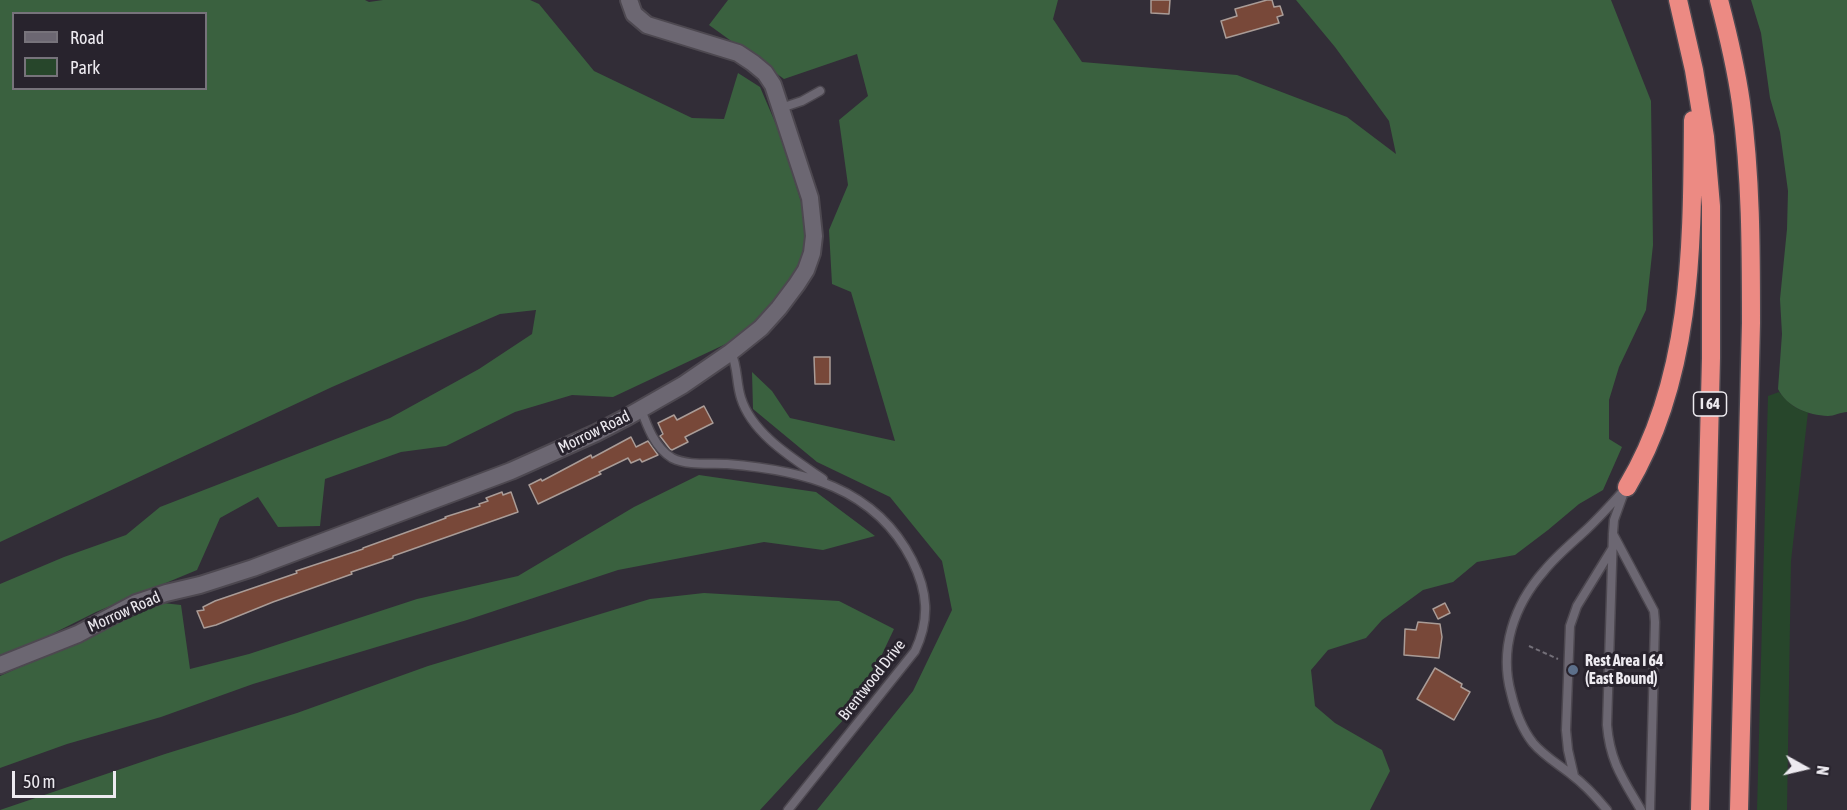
<!DOCTYPE html>
<style>
body{margin:0}
#map{position:relative;width:1847px;height:810px;overflow:hidden;background:#322d37;font-family:"Asap Condensed",sans-serif}
canvas{display:block}
.legend{position:absolute;left:12px;top:12px;width:195px;height:78px;box-sizing:border-box;background:#28232d;border:2px solid #77737b;margin:0;padding:8px 10px;list-style:none;font-size:18px;color:#edeaf0}
.legend li{display:flex;align-items:center;gap:12px;height:30px}
.legend b{width:30px;border:2px solid #77737b}
.north{position:absolute;left:1775px;top:738px;width:60px;height:60px;-webkit-text-stroke:4px #28232d;paint-order:stroke;rotate:98deg;font-size:16px;font-weight:700;line-height:24px;text-align:center;color:#edeaf0}
.north::after{content:'';display:block;margin:auto;width:21px;height:27px;background:#edeaf0;clip-path:polygon(50% 0,100% 100%,50% 72%,0 100%)}
.scale{position:absolute;left:12px;top:771px;width:104px;height:27px;box-sizing:border-box;border:3px solid #edeaf0;border-top:0;padding-left:8px;font-size:18px;line-height:21px;white-space:nowrap;color:#edeaf0;-webkit-text-stroke:4px #28232d;paint-order:stroke}
</style>
<div id="map">
<canvas width="1847" height="810"></canvas>
<ul class="legend">
<li><b style="height:8px;background:#6c6772"></b>Road</li>
<li><b style="height:16px;background:#27462b"></b>Park</li>
</ul>
<div class="north">N</div>
<div class="scale">50 m</div>
</div>
<script>
const g = document.querySelector('canvas').getContext('2d');
g.lineJoin = 'round';
function fillPath(path, color) { g.fillStyle = color; g.fill(path, 'evenodd'); }
function trace(path, color, width, dash) { g.strokeStyle = color; g.lineWidth = width; g.lineCap = dash ? 'butt' : 'round'; g.setLineDash(dash || []); g.stroke(path); }
function label(font, color, halo, rows, align = 'center') {
  g.font = font + ' "Asap Condensed",sans-serif'; g.lineWidth = 6; g.setLineDash([]); g.textBaseline = 'middle'; g.strokeStyle = halo; g.fillStyle = color; for (const [text, x, y, turn = 0] of rows) {
    g.save(); g.translate(x, y); g.rotate((+turn || 0) * Math.PI / 180); g.textAlign = isNaN(turn) ? turn : align; if (halo) g.strokeText(text, 0, 0); g.fillText(text, 0, 0); g.restore();
  }
}
const green = new Path2D(`
 M1779 392C1787 401 1795 410 1808 412L1791 561 1787 810H1757L1768 396Z`);
const forest = new Path2D(`
 M0 0H365L369 2 383 0H530L539 4 594 71 692 118 724 119 738 73 760 87 781 136 802 205 806 240 796 273 765 314 730 342 613 397 572 395 515 412 446 446 401 452 325 479 320 526 278 527 258 497 220 518 197 570 96 612 0 660V584L64 557 126 535 160 507 390 418 479 369 532 334 536 310 500 314 332 387 0 542ZM14 14H206V88H14Z
 M728 0H1058L1053 19 1082 62 1237 75 1347 117 1396 154 1389 121 1335 47 1296 0H1611L1651 101 1653 245 1646 310 1619 367 1609 400V439L1622 447 1603 490 1579 504 1548 530 1515 555 1477 562 1453 582 1423 590 1382 620 1366 638 1328 650 1311 670 1315 706 1335 723 1382 750 1390 771 1370 810H817L913 691 952 610 942 561 890 497 817 462 753 409 752 372 772 391 790 418 895 441 851 292 832 284 829 230 848 185 839 120 868 96 857 54 784 79 709 25Z
 M1751 0H1847V412C1841 412 1834 416 1828 416 1808 415 1787 407 1778 389L1782 334 1780 299 1787 229 1788 191 1780 132 1770 98 1761 33Z
 M699 475 816 492 875 536 823 550 764 542 618 570 467 620 253 684 161 717 67 744 0 768V676L163 603 181 605 190 669 249 654 417 599 518 576 634 507Z
 M704 593 839 601 894 629 859 703 760 810H0L165 754 297 713 428 666 650 599Z`);
const building = new Path2D(`
 M1151 0H1170L1169 14 1151 13Z
 M1267 0H1272L1274 7 1280 6 1283 15 1277 17 1279 23 1226 38 1221 21 1237 16 1235 9Z
 M814 357H830V384H815Z
 M704 406 713 423 685 437 688 442 672 450 670 449 660 436 663 434 658 423 674 415 677 420Z
 M631 437 636 447 648 441 658 455 642 462 640 459 631 463 628 458 599 472 601 474 538 504 529 485 541 479 542 481 591 455 592 458Z
 M502 492 503 495 511 492 518 512 393 556V558L351 572 352 574 273 602 216 625 204 628 197 611 204 610 203 607 215 601 297 573 296 571 363 549V548L446 518 445 517 480 506 479 504 488 501 486 498Z
 M1445 603 1450 613 1438 619 1433 609Z
 M1418 622 1440 624 1442 637 1439 658 1404 655 1405 629 1416 630Z
 M1435 668 1462 684 1461 687 1470 692 1454 720 1417 699Z`);
const path = new Path2D(`
 M1529 646 1558 659`);
const lane = new Path2D(`
 M781 108 802 101 820 91
 M731 352C738 367 736 383 741 398 752 434 794 459 823 479
 M641 409C647 426 655 448 672 458 688 466 710 463 727 464 802 470 875 487 912 560 928 592 930 619 915 651L788 810
 M1623 495 1614 520 1613 533 1607 725C1610 762 1623 779 1641 810
 M1613 534 1654 611 1655 622 1650 810
 M1574 776 1568 750 1566 730 1570 626 1577 606 1612 549
 M1607 810C1597 798 1584 784 1572 775 1558 764 1544 756 1533 743 1522 729 1515 710 1511 693 1499 649 1514 605 1544 571 1556 556 1572 543 1586 530 1601 516 1614 501 1627 487`);
const street = new Path2D(`
 M0 665 78 634 136 603 166 593 200 585 253 568 511 471 596 433 627 417 683 385 731 352 761 328 779 308 797 284 806 270 812 253 814 236 810 198 773 85 765 73 753 63 738 53 647 25 634 14 629 0`);
const highway = new Path2D(`
 M1678 0 1694 70 1705 137 1711 206V358L1700 810
 M1719 0C1728 34 1736 68 1741 103 1751 176 1751 250 1751 323L1739 810
 M1627 487C1693 377 1692 244 1693 120`);
const markers = [
 [1573,670,6,"#5c6f8a"]
];
const shields = [
 [1710,404,33]
];
const shieldNames = [
 ["I 64",1710,404]
];
const streetNames = [
 ["Morrow Road",594,432,-26],
 ["Morrow Road",124,612,-24],
 ["Brentwood Drive",872,680,-52]
];
const poiNames = [
 ["Rest Area I 64",1585,661],
 ["(East Bound)",1585,679]
];
fillPath(green, '#27462b');
fillPath(forest, '#3a613f');
fillPath(building, '#784839');
trace(building, '#aa9c97', 1.5);
trace(lane, '#4d4850', 11);
trace(street, '#4d4850', 20);
trace(highway, '#4d4850', 21);
trace(path, '#747079', 2, [4.5, 3]);
trace(lane, '#6c6772', 8);
trace(street, '#6c6772', 16);
trace(highway, '#ec8a83', 18);
for (const [x, y, r, color] of markers) { const dot = new Path2D(); dot.arc(x, y, r, 0, 2 * Math.PI); g.fillStyle = color; g.fill(dot); trace(dot, '#28232d', 2); }
for (const [x, y, w] of shields) { const box = new Path2D(); box.roundRect(x - w / 2, y - 12, w, 24, 4.5); g.fillStyle = '#28232d'; g.fill(box); trace(box, '#edeaf0', 1.5); }
label('bold 15px', '#edeaf0', null, shieldNames);
label('16px', '#edeaf0', '#28232d', streetNames);
label('bold 16px', '#edeaf0', '#28232d', poiNames, 'left');
</script>
